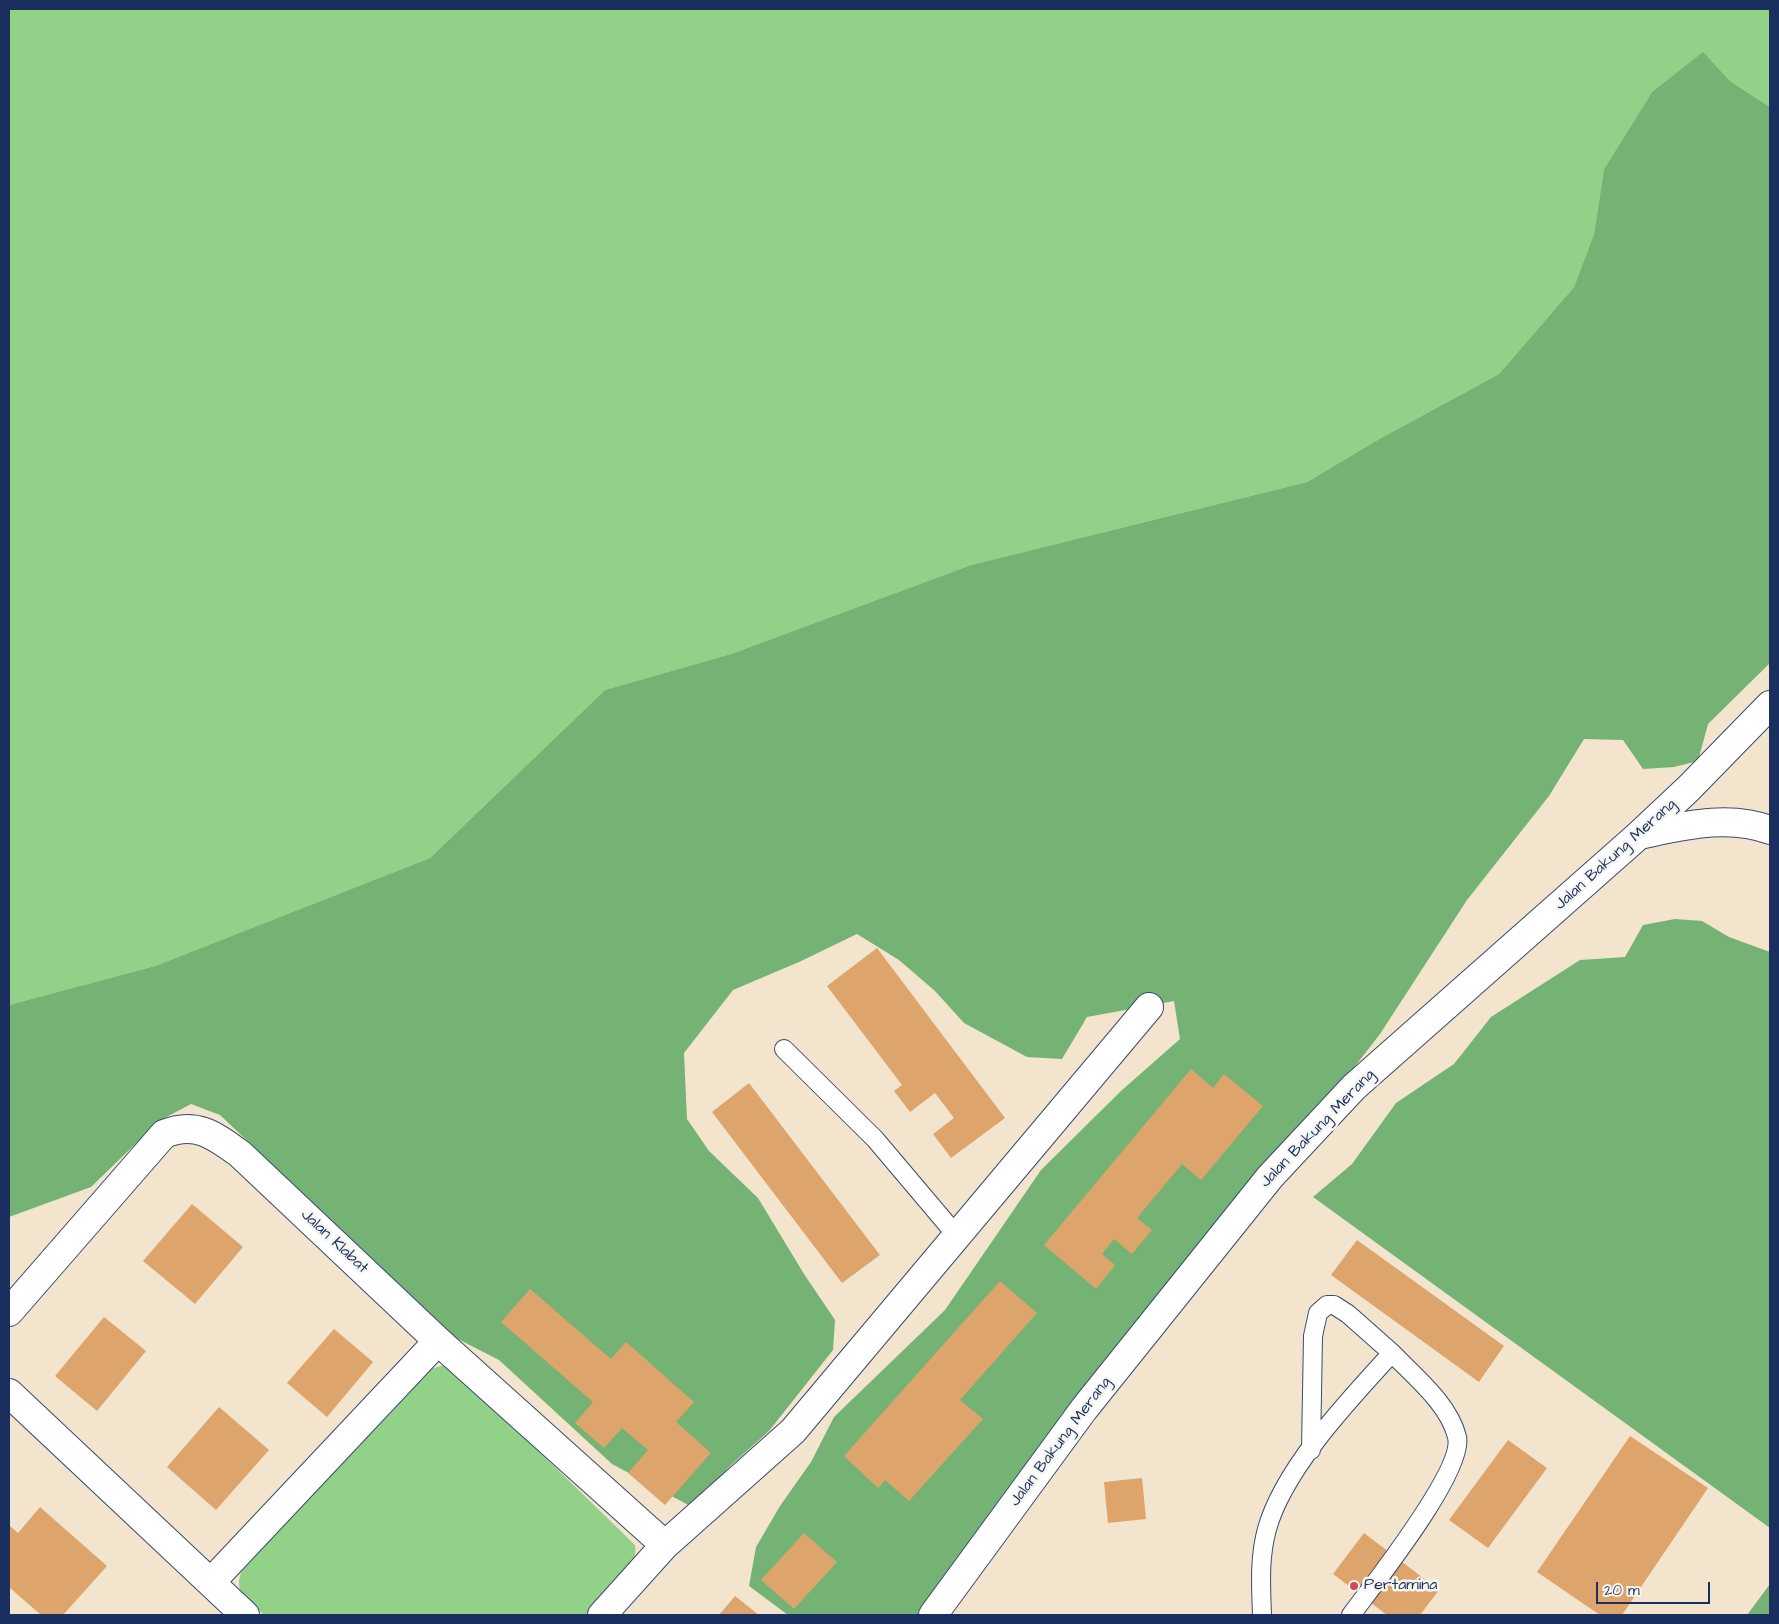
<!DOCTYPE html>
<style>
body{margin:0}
#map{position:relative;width:1779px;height:1624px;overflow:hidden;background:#f2e4cd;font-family:"Architects Daughter",sans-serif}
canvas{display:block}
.frame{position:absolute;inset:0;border:10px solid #1b2f5e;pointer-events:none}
.scale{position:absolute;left:1596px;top:1582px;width:114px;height:22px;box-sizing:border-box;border:2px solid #1b2f5e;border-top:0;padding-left:6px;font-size:15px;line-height:18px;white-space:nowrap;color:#1b2f5e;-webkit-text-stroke:4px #f6f6f2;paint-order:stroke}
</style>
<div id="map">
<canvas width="1779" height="1624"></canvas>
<div class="frame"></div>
<div class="scale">20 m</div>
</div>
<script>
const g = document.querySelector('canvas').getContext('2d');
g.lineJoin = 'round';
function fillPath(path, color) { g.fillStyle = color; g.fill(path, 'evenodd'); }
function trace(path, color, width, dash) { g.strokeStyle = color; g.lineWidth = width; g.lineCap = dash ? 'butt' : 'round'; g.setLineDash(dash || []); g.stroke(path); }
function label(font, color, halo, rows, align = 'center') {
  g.font = font + ' "Architects Daughter",sans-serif'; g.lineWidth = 5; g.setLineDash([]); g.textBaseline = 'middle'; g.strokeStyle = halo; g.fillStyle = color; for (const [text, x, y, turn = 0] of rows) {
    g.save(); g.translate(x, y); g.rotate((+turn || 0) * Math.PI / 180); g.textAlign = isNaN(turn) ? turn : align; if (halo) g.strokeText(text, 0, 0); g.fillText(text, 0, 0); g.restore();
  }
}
const green = new Path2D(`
 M9 9H1770V107L1730 81 1703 53 1652 92 1604 169 1594 234 1574 287 1499 374 1381 438 1307 482 971 565 731 654 605 690 430 858 155 966 9 1005Z
 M444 1365 451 1366 635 1545C640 1570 604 1597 588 1615H264C249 1601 232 1593 242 1570L428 1370Z`);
const forest = new Path2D(`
 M1703 52 1730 81 1770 107V663L1708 724 1698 761 1674 767 1643 769 1623 740 1584 739 1549 796 1467 900 1380 1034 930 1615H788L749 1586 756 1547 780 1506 811 1462 834 1417 945 1310 1041 1170 1121 1091 1180 1039 1174 1001 1087 1017 1062 1059 1027 1057 964 1023 935 991 899 960 857 934 799 962 733 990 684 1053 687 1119 709 1151 758 1198 804 1274 835 1320 833 1350 769 1431 729 1467 692 1507 612 1464 499 1360 454 1337 220 1115 191 1104 159 1121 91 1187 9 1217V1005L155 966 430 858 605 690 731 654 971 565 1307 482 1381 438 1499 374 1574 287 1594 234 1604 169 1652 92Z
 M1675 919 1702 921 1729 937 1770 952V1528L1313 1197 1352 1164 1396 1103 1454 1064 1491 1017 1580 960 1625 957 1643 925Z
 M1770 1584V1615H1747Z`);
const building = new Path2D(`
 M877 948 1005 1118 951 1158 933 1134 954 1118 935 1093 910 1112 894 1091 902 1085 827 986Z
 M1191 1069 1213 1088 1224 1074 1263 1106 1201 1180 1182 1164 1137 1218 1152 1230 1132 1254 1114 1239 1102 1254 1115 1265 1096 1289 1044 1245Z
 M749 1083 880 1255 842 1283 712 1112Z
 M192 1204 243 1247 195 1304 143 1261Z
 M1357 1240 1504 1346 1479 1382 1331 1275Z
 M1000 1281 1037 1313 960 1400 983 1419 909 1501 885 1480 878 1488 844 1456Z
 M530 1289 611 1359 626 1342 694 1402 676 1422 711 1453 665 1505 628 1473 648 1450 622 1428 604 1448 575 1423 593 1402 501 1322Z
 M104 1317 146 1351 97 1411 55 1376Z
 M334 1329 373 1362 327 1417 287 1383Z
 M219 1407 269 1450 216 1510 167 1467Z
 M1630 1436 1708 1488 1622 1615H1600L1537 1572Z
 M1508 1440 1547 1468 1488 1548 1449 1520Z
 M1142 1478 1146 1519 1108 1523 1104 1482Z
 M40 1507 107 1566 63 1615H41L9 1587V1525L18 1533Z
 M804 1533 837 1562 794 1609 761 1580Z
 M1364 1533 1439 1590 1420 1615H1387L1333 1574Z
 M735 1596 759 1615H719Z`);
const service = new Path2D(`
 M784 1049 875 1139 957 1236
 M1311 1450 1313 1336 1318 1313 1327 1305H1334L1348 1314 1392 1353
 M1262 1615C1261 1586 1259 1558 1267 1529 1284 1468 1350 1399 1392 1353 1415 1377 1449 1404 1457 1437 1465 1470 1373 1585 1351 1615`);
const minor = new Path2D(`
 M1639 835C1683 826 1728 814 1770 830
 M9 1312 164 1134C196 1121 214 1135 240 1154L438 1341 665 1545
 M9 1393 245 1615
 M211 1582 438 1341
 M602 1615 665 1545 793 1431 1149 1007
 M933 1615 1084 1409 1270 1177 1354 1087 1639 835 1689 788 1770 705`);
const markers = [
 [1354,1586,5,"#d1495b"]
];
const streetNames = [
 ["Jalan Bakung Merang",1616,855,-42],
 ["Jalan Bakung Merang",1318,1129,-46],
 ["Jalan Klabat",334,1242,43],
 ["Jalan Bakung Merang",1061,1442,-53]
];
const poiNames = [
 ["Pertamina",1364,1586]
];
fillPath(green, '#91d188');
fillPath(forest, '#74b374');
fillPath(building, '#dda56c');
trace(service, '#3b4a6f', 20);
trace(minor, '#3b4a6f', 30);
trace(service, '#fff', 18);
trace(minor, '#fff', 28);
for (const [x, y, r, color] of markers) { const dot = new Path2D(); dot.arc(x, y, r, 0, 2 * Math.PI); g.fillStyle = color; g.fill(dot); trace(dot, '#f6f6f2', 2); }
label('16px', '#1b2f5e', '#f6f6f2', streetNames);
label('16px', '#1b2f5e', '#f6f6f2', poiNames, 'left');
</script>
